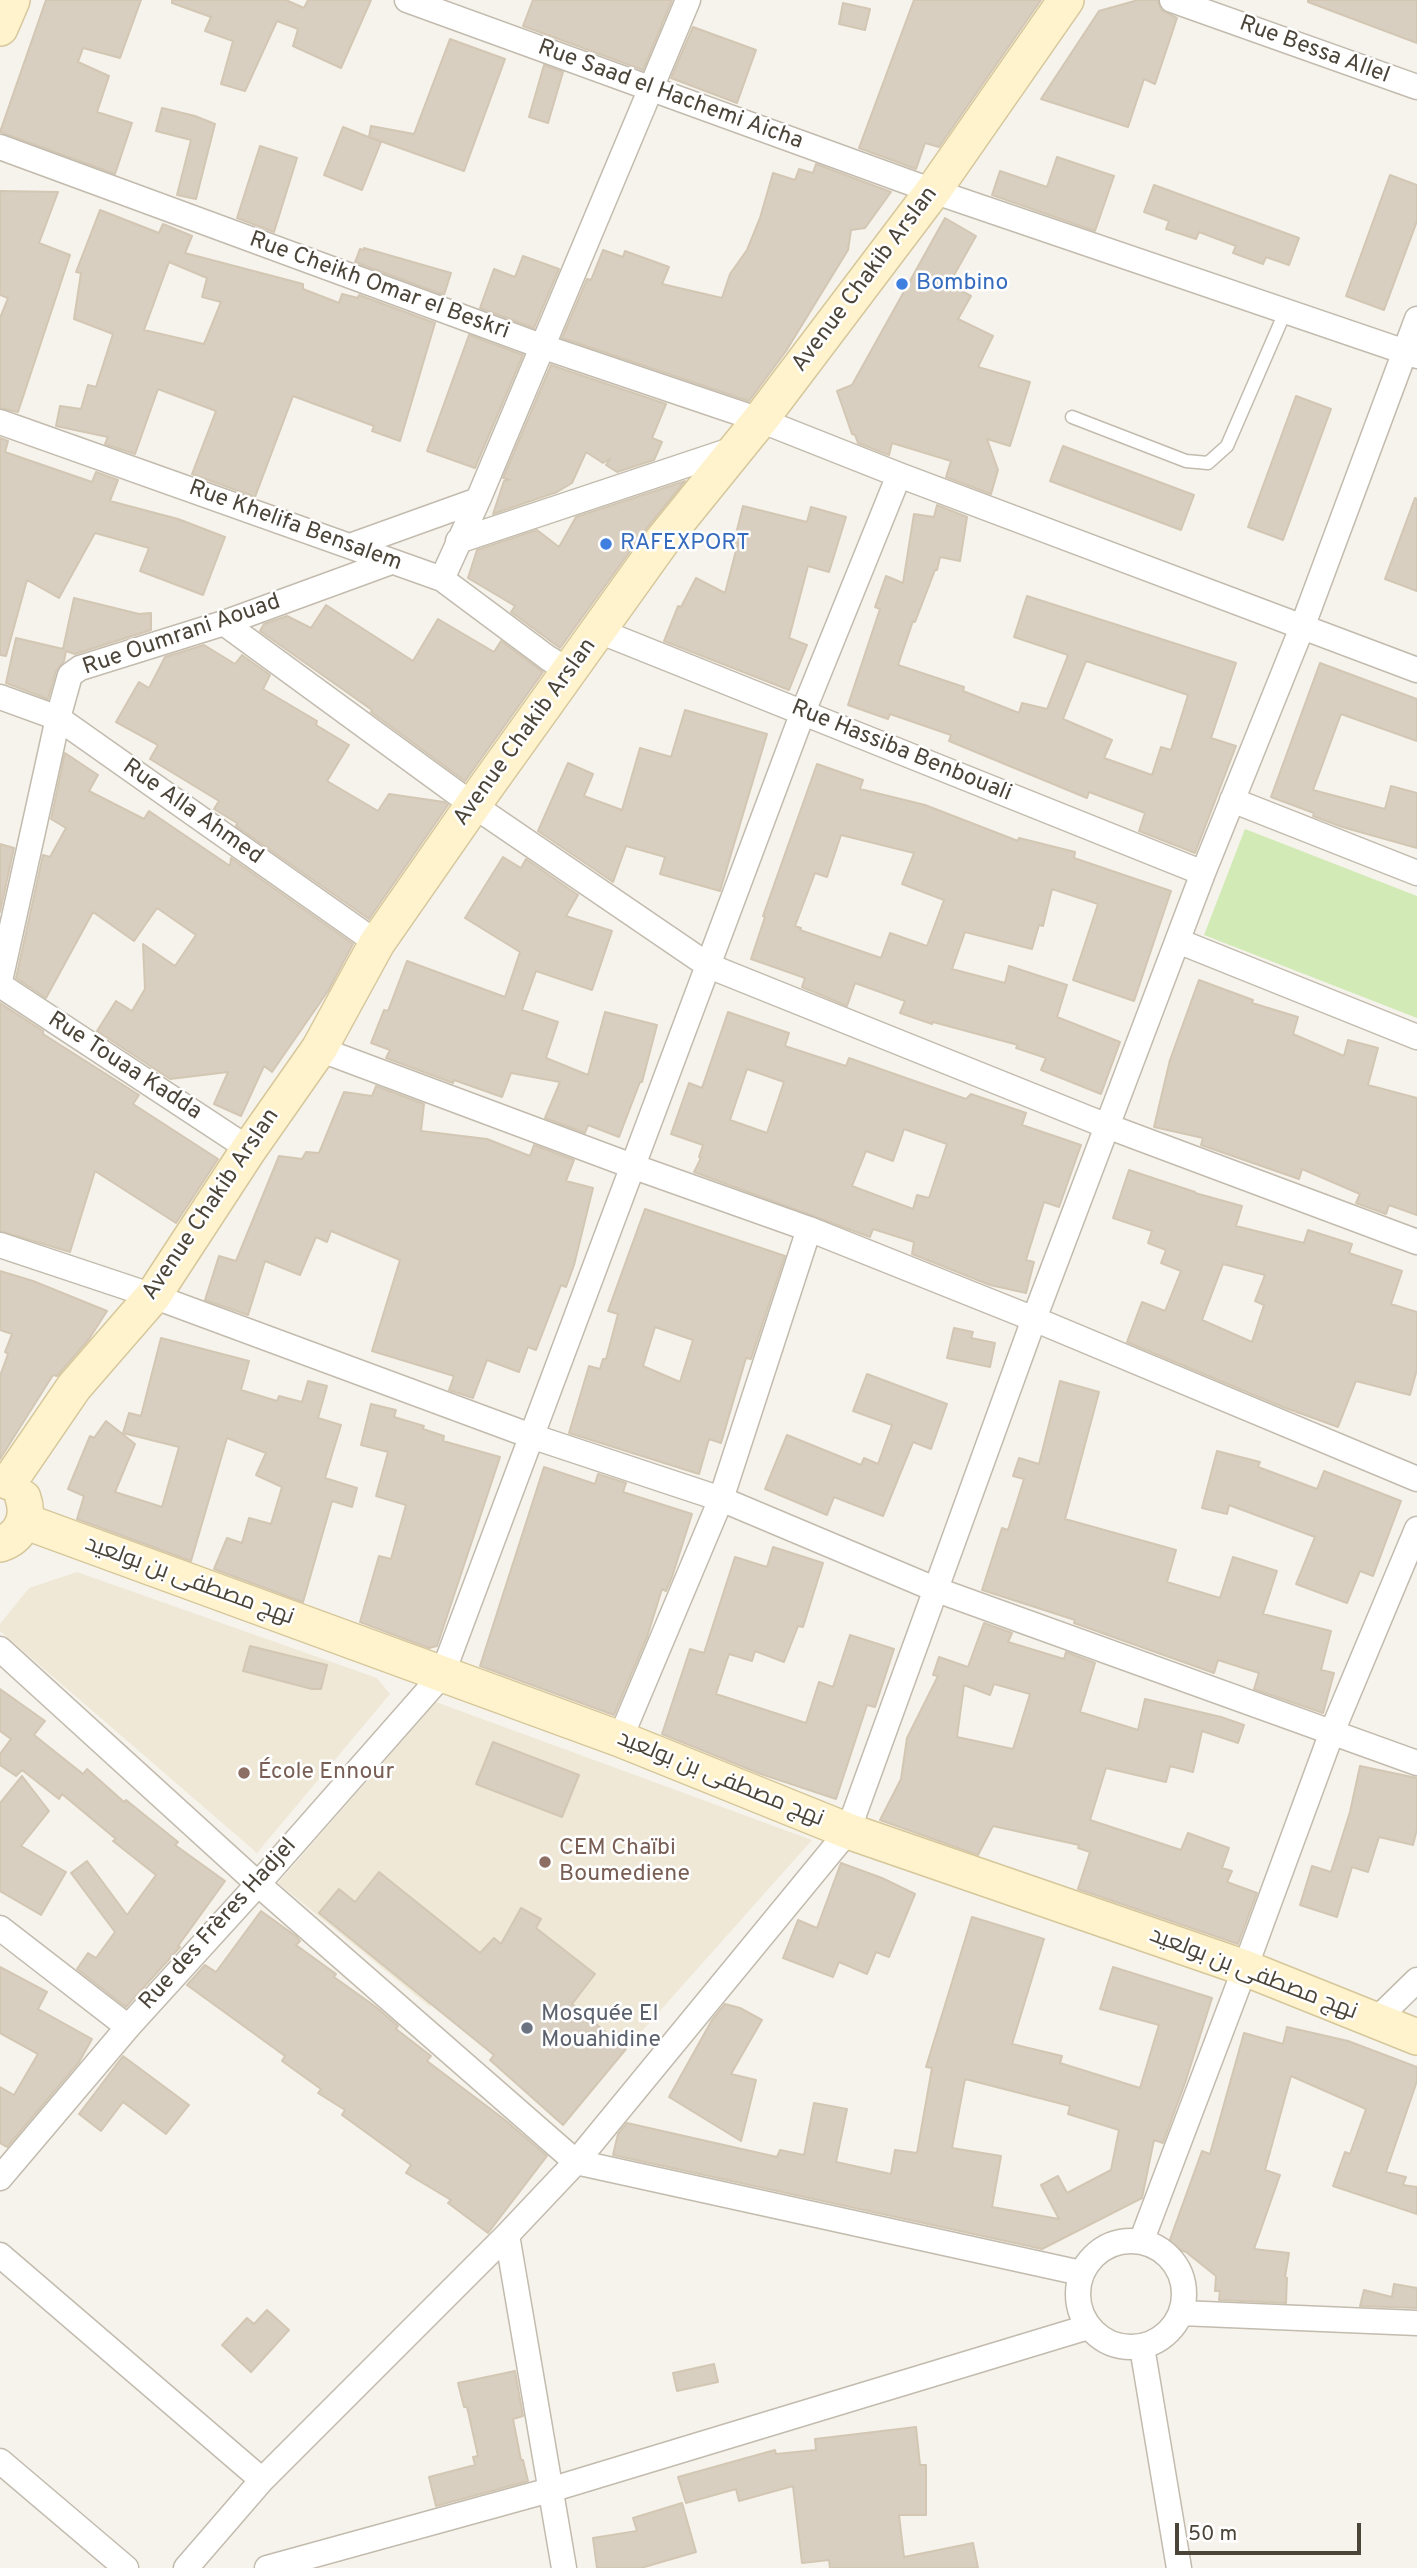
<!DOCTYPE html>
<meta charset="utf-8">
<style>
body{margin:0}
#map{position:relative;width:1417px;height:2568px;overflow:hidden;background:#f6f3ec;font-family:Overpass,sans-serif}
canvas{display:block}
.scale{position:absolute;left:1175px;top:2523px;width:186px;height:32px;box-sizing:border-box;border:4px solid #4b4439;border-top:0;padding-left:9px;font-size:21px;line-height:24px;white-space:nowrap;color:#4b4439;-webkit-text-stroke:5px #fff;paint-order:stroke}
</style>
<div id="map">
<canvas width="1417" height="2568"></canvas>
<div class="scale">50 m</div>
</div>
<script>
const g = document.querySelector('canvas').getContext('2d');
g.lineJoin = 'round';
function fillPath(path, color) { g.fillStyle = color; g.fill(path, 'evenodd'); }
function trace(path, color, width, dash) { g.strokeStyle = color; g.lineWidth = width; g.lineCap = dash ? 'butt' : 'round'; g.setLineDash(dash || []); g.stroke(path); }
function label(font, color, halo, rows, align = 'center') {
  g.font = font + ' Overpass,Cairo,sans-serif'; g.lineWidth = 5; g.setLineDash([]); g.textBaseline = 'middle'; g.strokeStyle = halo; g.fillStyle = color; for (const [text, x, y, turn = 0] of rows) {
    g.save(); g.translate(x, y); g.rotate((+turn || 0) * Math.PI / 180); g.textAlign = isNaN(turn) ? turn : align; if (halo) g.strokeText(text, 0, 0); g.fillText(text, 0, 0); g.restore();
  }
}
const education = new Path2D(`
 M77 1572 377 1678 390 1694 257 1853 0 1631V1624L29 1588Z
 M436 1702 812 1840 626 2049 494 1938 430 2007 278 1883Z`);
const green = new Path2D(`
 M1245 829 1417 896V1018L1204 935Z`);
const building = new Path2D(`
 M46 0H141L120 58 83 48 78 62 109 76 97 112 132 123 115 174 0 132Z
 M172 0H286L304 8 308 0H371L341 68 293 46 298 29 277 21 245 91 221 84 233 41 205 31 211 17 172 3Z
 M533 0H672L643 70 523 26Z
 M914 0H1041L939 147 925 143 916 169 859 148Z
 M1138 0H1158L1161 10 1177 18 1155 84 1144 79 1128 127 1041 99 1099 11Z
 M1308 0H1417V43L1308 2Z
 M843 3 870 9 865 30 839 24Z
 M693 27 756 50 737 103 671 78Z
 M450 39 505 59 464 171 369 137 371 126 414 134Z
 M544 65 563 72 548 123 529 117Z
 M162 108 195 116 215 124 196 199 177 195 191 140 156 131Z
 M343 127 381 142 362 190 324 175Z
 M260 146 297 158 274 232 237 218Z
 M1057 157 1114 176 1095 231 992 195 1000 171 1047 187Z
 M816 164 891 192 865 228 851 230 848 250 786 351 749 401 562 338 587 279 591 280 603 250 623 257 625 251 669 267 662 284 722 298 730 274 747 250 760 218 773 173 795 180 799 169 813 173Z
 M1390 175 1417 185V221L1384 310 1346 296Z
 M1154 185 1299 238 1289 265 1266 257 1263 264 1233 253 1236 246 1199 232 1196 239 1166 229 1169 221 1144 212Z
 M0 191 58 192 39 243 70 255 18 412 0 408V318L8 298 0 295Z
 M100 210 159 233 163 224 192 236 185 253 303 284V289L339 303 342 294 358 298 359 295 435 323 400 441 372 431 374 426 293 396 255 497 192 474 216 411 158 389 135 454 105 444 108 437 56 426 60 406 81 409 88 385 96 387 113 334 74 319 81 273 76 272ZM169 262 207 278 202 297 221 302 204 344 144 330Z
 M945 218 976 236 949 284 971 296 958 319 993 336 978 367 1030 382 1010 446 987 439 998 470 991 494 946 477 951 461 892 443 889 455 858 443 855 435 852 434 837 391 852 385Z
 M364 248 451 273 444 295 355 262 360 249 364 250Z
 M523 256 559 269 534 328 480 308 494 269 515 277Z
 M469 335 523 355 475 468 427 451Z
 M551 365 666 404 652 438 662 442 654 460 617 472 606 465 610 459 603 463 586 452 572 483 557 492 493 514 504 481 510 480 503 478Z
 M1296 396 1331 409 1283 540 1248 527Z
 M0 438 8 441 5 452 92 482 96 472 118 480 110 501 178 519 225 537 203 595 140 571 149 548 95 533 59 598 27 580 6 656 0 655Z
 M1063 446 1194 495 1181 530 1050 481Z
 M685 481 646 529 560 648 511 612 515 606 468 578 477 550 537 530 559 547 576 517Z
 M1415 498 1417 499V591L1385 579Z
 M937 505 967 517 960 561 940 557 937 570H935L915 622 913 621 898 665 964 687 963 691 1019 713 1022 703 1047 709 1068 655 1014 637 1027 596 1236 663 1211 738 1236 746 1195 853 1139 831 1145 813 1089 792 1087 798 949 741 951 735 890 714 888 719 848 705 880 609 875 607 886 576 903 583 914 514 934 517ZM1086 661 1188 695 1171 750 1161 747 1152 775 1104 758 1112 740 1063 719Z
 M743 506 807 522 811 507 846 517 829 572 808 566 789 638 807 645 789 690 664 641 678 606 681 607 696 578 725 593 738 543 734 542Z
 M74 598 139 614 151 613V630L75 654 66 651 64 661 56 671 48 699 6 683 16 638 63 649Z
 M326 605 413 661 438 619 494 652 501 641 543 672 465 781 371 712 372 710 260 631 264 624 287 616 311 628Z
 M204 645 235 664 242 655 270 675 263 689 317 721 316 725 349 745 327 781 378 811 389 794 444 802 448 805 369 919 236 826 237 823 214 809 219 801 150 759 158 745 116 722 139 682 149 688 165 657Z
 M1320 663 1417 699V741L1341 714 1313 790 1385 809 1391 786 1417 793V848L1342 827 1313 816 1314 813 1271 797Z
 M685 710 767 734 720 891 660 874 665 857 626 846 613 882 538 831 568 763 593 774 584 796 622 810 640 748 671 757Z
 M65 753 98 775 89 791 144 819 149 811 230 866 231 858 353 944 328 991 272 1072 264 1066 241 1116 214 1104 228 1072 170 1079 97 1031 116 1001 132 1011 145 989 143 944 175 966 196 935 157 908 134 941 93 912 46 998 16 978 43 855 50 857 66 828 51 819Z
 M817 764 863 780 860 789 925 805 1018 841 1019 838 1075 852 1074 858 1171 891 1134 1001 1073 980 1098 904 1052 889 1043 926 1039 925 1032 949 965 932 952 969 1005 983 1009 966 1067 985 1057 1017 1120 1042 1101 1094 1041 1070 1046 1058 1016 1048 1018 1045 933 1022 932 1024 900 1013 905 1001 855 983 847 1006 802 987 805 978 751 959 765 917 763 916ZM841 835 914 853 902 884 944 900 927 946 890 933 881 958 800 930 801 928 795 926 815 873 827 877Z
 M0 844 14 848 0 912Z
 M503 857 521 868 526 859 578 895 566 916 612 931 592 990 536 971 522 1010 558 1022 546 1058 588 1075 605 1012 657 1025 642 1082H640L619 1137 588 1125 585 1133 545 1118 560 1082 511 1073 502 1097 454 1080 453 1083 386 1058 390 1050 371 1043 384 1010 388 1011 407 961 505 997 520 952 465 918Z
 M1199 980 1253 1000 1252 1003 1298 1017 1293 1034 1344 1056 1348 1040 1378 1048 1368 1085 1417 1098V1215L1389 1205 1386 1214 1356 1203 1360 1194 1302 1169 1299 1179 1201 1145 1203 1138 1154 1127 1170 1060Z
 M0 1003 43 1031V1034L139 1095 133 1104 218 1159 176 1223 95 1171 70 1252 0 1231Z
 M728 1012 789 1033 785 1046 846 1066 849 1058 966 1099 971 1094 1026 1113 1022 1125 1081 1145 1059 1207 1044 1202 1026 1260 1034 1262 1026 1293 990 1285 912 1254 914 1242 873 1229 870 1237 694 1172 701 1158 699 1157 703 1145 671 1134 689 1083 702 1088ZM747 1069 784 1082 767 1133 730 1120ZM904 1129 947 1144 929 1198 917 1195 913 1209 852 1186 866 1151 893 1161Z
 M376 1086 424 1104 421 1131 487 1139 530 1156 534 1145 574 1160 566 1181 593 1188 574 1265 566 1287 561 1285 536 1350 528 1347 519 1372 487 1360 473 1398 449 1390 454 1376 372 1351 400 1260 331 1231 327 1242 316 1237 300 1275 265 1261 248 1315 205 1300 219 1256 236 1261 279 1156 302 1159 306 1152 319 1153 344 1092 372 1096Z
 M1129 1170 1195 1192V1193L1242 1206 1236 1226 1304 1243 1308 1230 1352 1244 1349 1253 1402 1271 1391 1304 1417 1312V1369L1410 1395 1356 1381 1338 1427 1283 1407 1127 1342 1142 1302 1165 1311 1181 1271 1161 1263 1166 1250 1148 1243 1152 1231 1113 1218ZM1223 1264 1265 1275 1255 1301 1264 1305 1252 1342 1202 1320Z
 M645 1209 785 1256 751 1359 746 1358 721 1443 709 1439 699 1474 569 1433 589 1366 600 1369 603 1359H606L618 1314 608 1311ZM655 1327 693 1340 680 1382 643 1366Z
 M0 1271 33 1281 107 1311 89 1339 57 1376 53 1375 0 1459V1376L8 1354 5 1352 12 1334 0 1330Z
 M954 1328 973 1332 971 1338 995 1343 990 1367 947 1358Z
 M161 1338 249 1361 241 1390 277 1401 279 1396 302 1402 308 1381 327 1386 318 1418 341 1425 325 1478 357 1488 352 1507 332 1501 303 1602 214 1569 227 1538 242 1543 249 1518 271 1524 282 1487 256 1475 266 1453 227 1438 191 1561 77 1519 84 1496 68 1489 90 1436 94 1438 106 1421 135 1444 115 1492 162 1507 179 1447 123 1433 129 1413 141 1416Z
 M867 1374 947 1404 931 1449 913 1442 883 1516 834 1497 827 1515 765 1489 787 1435 861 1465 864 1458 878 1464 892 1425 853 1411Z
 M1060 1381 1099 1392 1065 1519 1176 1550 1167 1582 1220 1598 1233 1557 1277 1571 1263 1614 1331 1631 1321 1670 1334 1673 1323 1713 1254 1689 1259 1673 1218 1660 1214 1673 1074 1623 1075 1620 982 1590 1002 1528 1008 1530 1024 1479 1013 1476 1019 1458 1039 1464Z
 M371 1404 396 1410 394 1417 424 1426 423 1429 444 1436 443 1441 500 1457 437 1646 429 1648 360 1622 379 1556 391 1559 406 1505 376 1496 388 1452 361 1445Z
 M1217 1451 1260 1462 1258 1467 1317 1489 1324 1471 1401 1501 1373 1576 1360 1571 1347 1603 1296 1584 1315 1537 1229 1505 1227 1514 1202 1508Z
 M544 1467 595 1484 598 1474 626 1483 623 1492 692 1514 672 1577 666 1591 662 1589 647 1637 614 1715 480 1666Z
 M773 1547 823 1563 803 1627 798 1626 784 1662 755 1651 752 1661 729 1654 716 1694 806 1723 819 1682 833 1687 850 1635 894 1649 875 1707 867 1705 836 1799 761 1774 662 1734 690 1649 704 1653 735 1557 767 1567Z
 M984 1623 1012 1633 1008 1642 1064 1659 1066 1652 1095 1663 1080 1712 1138 1730 1145 1699 1221 1717 1244 1725 1238 1743 1202 1731 1193 1772 1170 1766 1166 1782 1106 1768 1090 1820 1181 1850 1188 1833 1229 1848 1222 1868 1232 1871 1227 1882 1257 1893 1238 1944 1078 1889 1090 1852 1078 1848 1079 1845 993 1826 978 1855 880 1820 901 1779 907 1738 938 1676 933 1675 939 1657 968 1667ZM994 1684 1030 1694 1013 1749 957 1737 964 1685 990 1695Z
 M250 1646 327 1665 321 1689H312L243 1671Z
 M0 1689 45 1721 34 1735 83 1774 87 1769 124 1802 126 1800 178 1842 175 1845 225 1881 178 1946 180 1947 126 2007 77 1969 88 1953 96 1958 115 1932 71 1873 87 1861 127 1915 156 1875 113 1841 116 1839 62 1794 59 1799 22 1770 16 1776 0 1765V1754L11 1739 0 1731Z
 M493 1742 579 1775 562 1817 476 1784Z
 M1360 1766 1417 1778V1829L1413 1845 1379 1837 1368 1872 1352 1867 1337 1917 1300 1905 1312 1866 1331 1872 1350 1812Z
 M22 1776 49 1811 21 1846 66 1872 41 1915 0 1891V1803Z
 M841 1863 882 1878 915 1894 889 1957 876 1952 867 1974 839 1962 833 1977 783 1958 798 1920 817 1928Z
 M379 1872 480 1953 494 1938 501 1944 521 1908 541 1919 536 1928 595 1974 572 2004 626 2049 563 2125 490 2060 494 2055 319 1913 339 1889 355 1902Z
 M261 1911 297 1937 300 1941 296 1945 336 1974 334 1977 376 2007 398 2026 396 2029 431 2056 427 2061 505 2120 547 2156 488 2233 448 2203 451 2200 406 2173 411 2165 342 2115 345 2110 318 2093 321 2089 282 2061 285 2056 187 1985 205 1965 216 1972Z
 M972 1917 1044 1939 1012 2044 1062 2056 1060 2063 1140 2088 1159 2025 1100 2009 1113 1967 1212 1998 1185 2083 1163 2143 1154 2140 1142 2198 1042 2249 613 2155 618 2134 627 2123 777 2157 780 2150 804 2155 814 2103 847 2109 836 2162 891 2174 895 2150 917 2153 932 2068 926 2067ZM965 2079 1070 2106 1068 2114 1119 2130 1111 2170 1067 2193 1058 2176 1041 2185 1059 2219 992 2207 1001 2156 952 2148Z
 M0 1967 47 1992 38 2009 92 2039 79 2062 7 2147 0 2143V2087L14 2095 38 2054 0 2033Z
 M725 2004 740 2008 762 2020 731 2074 756 2080 741 2141 669 2097 712 2020Z
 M1287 2027 1348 2041 1417 2067V2081L1386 2172 1406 2177 1403 2185 1417 2187V2214L1333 2186 1345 2152 1350 2154 1366 2109 1291 2076 1265 2170 1280 2175 1254 2249 1289 2253 1285 2277 1287 2278 1286 2303 1219 2300 1220 2291H1215L1216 2276 1186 2252 1168 2245 1202 2151 1210 2154 1244 2033 1283 2044Z
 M123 2056 189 2105 166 2134 123 2102 101 2131 79 2114Z
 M1394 2284 1417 2288V2308L1360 2306 1364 2290 1392 2297Z
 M267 2310 289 2330 251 2372 222 2345 247 2318 254 2324Z
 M714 2364 718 2382 677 2391 673 2373Z
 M515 2371 523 2416 513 2419 521 2460H523L528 2481 436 2506 429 2477 475 2465 473 2457 478 2456 467 2407H464L458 2383Z
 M916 2427 920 2465H926V2515H899L904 2557 973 2543 978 2568H830L829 2560 802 2563 793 2486 739 2501 736 2489 686 2503 678 2477 775 2450 776 2454 816 2450 815 2439Z
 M682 2503 696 2552 641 2568H597L593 2538 637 2531 633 2518Z`);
const service = new Path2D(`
 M1072 417 1186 461 1208 463 1227 446 1286 310`);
const minor = new Path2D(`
 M407 0 933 191 1417 356
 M1172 0 1417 87
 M0 147 541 346 760 420 899 475 1417 670
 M0 422 442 579 548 658 569 671
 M458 541 737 448
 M350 546 478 500
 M442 579 478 500 688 0
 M224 623 473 805 709 966 1107 1126 1417 1242
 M599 631 1203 873
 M0 697 58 718 377 943
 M1232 800 1417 873
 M1178 941 1417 1037
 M0 981 58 718 70 675 80 668 224 623 391 562
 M0 985 249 1149
 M319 1049 632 1166 809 1229 1034 1319 1417 1479
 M0 1245 153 1296 531 1436 721 1499 937 1590 1417 1763
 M0 1649 258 1884 576 2162 1081 2273
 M620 1739 721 1499 809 1229
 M0 1928 128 2027
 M1374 2022 1417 1980
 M0 2178 128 2027 258 1884 442 1675 803 712 899 475
 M507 2235 564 2568
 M1078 2294a53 53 0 1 1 106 0a53 53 0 1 1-106 0Z
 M1141 2242 1245 1968 1332 1732 1417 1529
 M0 2255 262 2480
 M1181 2313 1417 2323
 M1142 2347 1179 2568
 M0 2461 126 2568
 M186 2568 262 2480 507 2235 576 2162 848 1831 1034 1319 1203 873 1303 625 1417 319
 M267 2568 550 2490 1088 2327`);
const secondary = new Path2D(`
 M0 28 12 0
 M9 1482 74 1387 153 1296 249 1149 319 1049 377 943 473 805 662 541 760 420 933 191 1066 0
 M24 1521 620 1739 848 1831 1245 1968 1417 2037
 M0 1544C20 1538 30 1518 23 1498`);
const markers = [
 [902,284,7,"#3f7fe0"],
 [606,544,7,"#3f7fe0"],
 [244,1773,7,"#8d6e63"],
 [545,1862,7,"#8d6e63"],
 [527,2028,7,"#6b7280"]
];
const streetNames = [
 ["Rue Bessa Allel",1314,51,20],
 ["Rue Saad el Hachemi Aicha",670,96,20],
 ["Avenue Chakib Arslan",866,280,-53],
 ["Rue Cheikh Omar el Beskri",379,287,20],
 ["Rue Khelifa Bensalem",295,527,20],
 ["Rue Oumrani Aouad",182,636,-19],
 ["Avenue Chakib Arslan",526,733,-54],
 ["Rue Hassiba Benbouali",901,752,22],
 ["Rue Alla Ahmed",192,813,35],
 ["Rue Touaa Kadda",124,1067,33],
 ["Avenue Chakib Arslan",212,1205,-56],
 ["نهج مصطفى بن بولعيد",189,1582,20],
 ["نهج مصطفى بن بولعيد",720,1780,22],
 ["Rue des Frères Hadjel",219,1925,-48],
 ["نهج مصطفى بن بولعيد",1253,1975,21]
];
const shopNames = [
 ["Bombino",916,284],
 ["RAFEXPORT",620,544]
];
const educationNames = [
 ["École Ennour",258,1773],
 ["CEM Chaïbi",559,1849],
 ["Boumediene",559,1875]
];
const worshipNames = [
 ["Mosquée El",541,2015],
 ["Mouahidine",541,2041]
];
fillPath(education, '#efe8d6');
fillPath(green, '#d2eab5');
fillPath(building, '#d8cfc1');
trace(building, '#d3c7b4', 2);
trace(service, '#c2bbae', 15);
trace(minor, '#c2bbae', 27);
trace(secondary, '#d6c79b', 38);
trace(service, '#fff', 12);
trace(minor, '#fff', 24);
trace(secondary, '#fff3cd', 35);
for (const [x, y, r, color] of markers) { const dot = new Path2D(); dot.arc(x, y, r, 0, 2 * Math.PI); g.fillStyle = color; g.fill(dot); trace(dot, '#fff', 2.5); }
label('23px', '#4b4439', '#fff', streetNames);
label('23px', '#366cbe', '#fff', shopNames, 'left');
label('23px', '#785e54', '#fff', educationNames, 'left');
label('23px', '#5b616d', '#fff', worshipNames, 'left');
</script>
